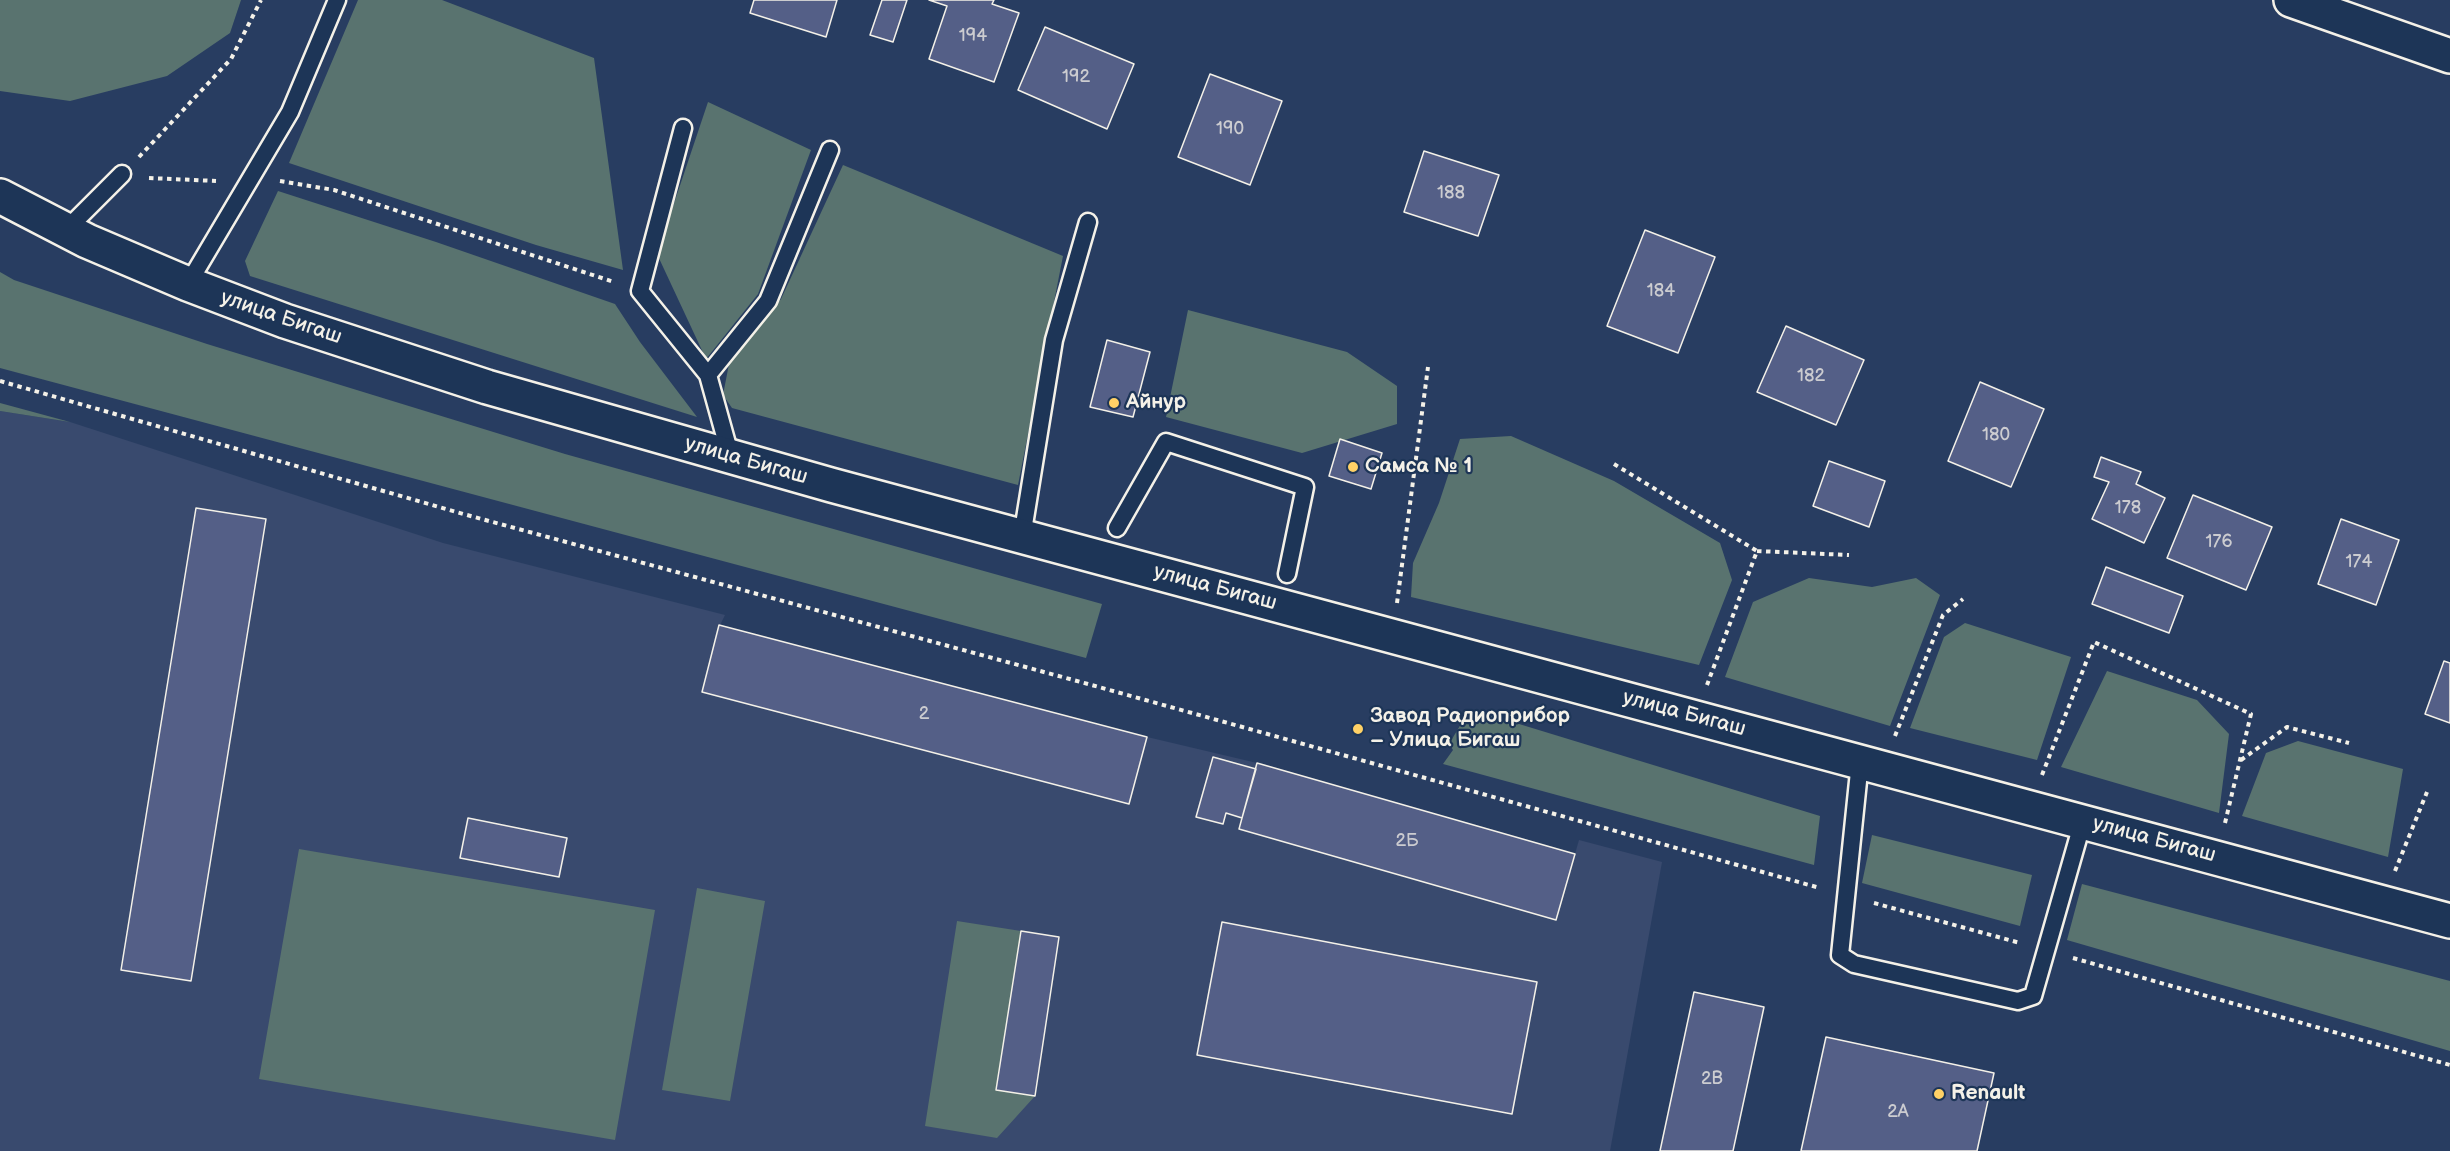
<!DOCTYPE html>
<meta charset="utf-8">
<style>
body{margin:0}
canvas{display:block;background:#283d61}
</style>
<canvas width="2450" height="1151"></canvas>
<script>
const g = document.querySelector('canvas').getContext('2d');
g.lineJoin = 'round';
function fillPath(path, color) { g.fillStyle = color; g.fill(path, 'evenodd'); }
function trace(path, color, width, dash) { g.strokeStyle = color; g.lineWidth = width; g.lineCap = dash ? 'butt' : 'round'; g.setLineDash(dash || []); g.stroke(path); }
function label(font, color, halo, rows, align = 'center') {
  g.font = font + ' "Balsamiq Sans",sans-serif'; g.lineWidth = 4.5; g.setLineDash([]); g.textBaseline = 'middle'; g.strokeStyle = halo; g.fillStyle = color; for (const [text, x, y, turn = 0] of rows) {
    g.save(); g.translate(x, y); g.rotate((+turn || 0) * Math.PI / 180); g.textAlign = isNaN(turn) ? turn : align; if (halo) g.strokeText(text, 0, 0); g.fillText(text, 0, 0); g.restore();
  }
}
const built = new Path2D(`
 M0 411 70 422 443 543 725 615 720 625 1147 737 1257 763 1575 854 1579 840 1662 862 1610 1151H0Z`);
const green = new Path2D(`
 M0 0H241L230 33 167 76 70 101 0 91Z
 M358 0H442L594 58 623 270 536 245 289 163Z
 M708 102 811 150 758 294 706 359 657 254Z
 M843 165 1063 256 1018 485 732 408 723 395 729 364 781 299Z
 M278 191 436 242 615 304 640 342 697 417 250 276 245 261Z
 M0 272 14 280 207 344 565 454 1102 604 1086 658 0 368Z
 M1188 310 1347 352 1397 386V424L1302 453 1166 417Z
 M0 403 70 422 0 411Z
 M1511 436 1614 481 1720 543 1732 580 1699 665 1411 597 1413 563 1439 503 1460 439Z
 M1809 578 1872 587 1916 578 1940 595 1890 726 1725 677 1753 602Z
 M1965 623 2071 657 2037 760 1910 728 1944 637Z
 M2107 671 2197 700 2229 734 2219 813 2061 767Z
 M1470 709 1820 816 1814 865 1443 764 1453 750 1449 744Z
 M2298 741 2403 769 2388 857 2242 816 2266 753Z
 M1872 835 2032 875 2020 926 1862 883Z
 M299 849 655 910 615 1140 259 1079Z
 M2082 884 2450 981V1051L2067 940Z
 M697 888 765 901 730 1101 662 1090Z
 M957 921 1021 931 1035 1096 997 1138 925 1126Z`);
const building = new Path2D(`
 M754 0H837L826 37 750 13Z
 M882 0H907L893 42 870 35Z
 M929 0H994L992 4 1019 13 994 82 929 59 947 6Z
 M1045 27 1134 64 1107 129 1018 90Z
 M1210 74 1282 101 1250 185 1178 157Z
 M1424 151 1499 175 1478 236 1404 212Z
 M1645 230 1715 257 1678 353 1607 326Z
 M1786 326 1864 360 1836 425 1757 392Z
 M1107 340 1150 352 1133 417 1090 407Z
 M1980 382 2044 409 2011 487 1948 461Z
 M1340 439 1382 453 1371 489 1329 476Z
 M2101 457 2141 472 2136 484 2165 498 2144 543 2092 519 2109 482 2094 477Z
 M1829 461 1885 481 1869 527 1813 506Z
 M2193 495 2272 527 2246 590 2167 558Z
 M196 508 266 519 191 981 121 970Z
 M2341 519 2399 540 2376 605 2318 584Z
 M2106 567 2183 596 2169 633 2092 604Z
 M719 625 1147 737 1129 804 702 692Z
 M2444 661 2450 663V723L2425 714Z
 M1213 757 1256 769 1242 818 1226 813 1223 824 1196 817Z
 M1257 763 1575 854 1556 920 1239 829Z
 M468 818 567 838 559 877 460 858Z
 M1222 922 1537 982 1512 1114 1197 1055Z
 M1021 931 1059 937 1035 1096 996 1090Z
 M1694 992 1764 1007 1733 1151H1660Z
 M1826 1037 1994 1073 1977 1151H1801Z`);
const path = new Path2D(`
 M139 157 231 59 261 0
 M149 178 216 181
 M280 181 334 190 614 282
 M0 381 467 515 1088 684 1820 888
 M1614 464 1757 551 1707 685
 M1757 551 1849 555
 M1397 603 1428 367
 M1895 736 1943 615 1963 599
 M2241 760 2287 727 2349 743
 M2042 775 2094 642 2251 714 2225 823
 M2395 871 2427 792
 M1874 903 2020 943
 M2073 958 2450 1065`);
const lane = new Path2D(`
 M683 128 640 291 708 375
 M66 230 122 174
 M188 284 290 112 337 0
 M731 458 708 375 768 301 830 150
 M1117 528 1166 442 1305 487 1287 574
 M1022 537 1054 340 1088 222
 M1860 762 1840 955 1854 964 2018 1001 2033 996 2083 821`);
const street = new Path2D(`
 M2291 0 2450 56`);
const primary = new Path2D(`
 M0 196 87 241 188 284 285 321 487 387 831 485 2450 921`);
const markers = [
 [1114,403,6,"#ffd166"],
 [1353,467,6,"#ffd166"],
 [1358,729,6,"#ffd166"],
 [1939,1094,6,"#ffd166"]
];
const numberNames = [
 ["194",973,36],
 ["192",1076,77],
 ["190",1230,129],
 ["188",1451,193],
 ["184",1661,291],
 ["182",1811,376],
 ["180",1996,435],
 ["178",2128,508],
 ["176",2219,542],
 ["174",2359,562],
 ["2",924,714],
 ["2Б",1407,841],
 ["2В",1712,1079],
 ["2А",1898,1112]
];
const streetNames = [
 ["улица Бигаш",281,318,19],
 ["улица Бигаш",746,461,16],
 ["улица Бигаш",1215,588,15],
 ["улица Бигаш",1684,714,15],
 ["улица Бигаш",2154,840,15]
];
const poiNames = [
 ["Айнур",1126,403],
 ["Самса № 1",1365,467],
 ["Завод Радиоприбор",1370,717],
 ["– Улица Бигаш",1370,741],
 ["Renault",1951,1094]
];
fillPath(built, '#394a6e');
fillPath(green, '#59736f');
fillPath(building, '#545f87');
trace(building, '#f4f1e8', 1.5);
trace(lane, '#f4f1e8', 21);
trace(street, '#f4f1e8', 38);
trace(primary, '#f4f1e8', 38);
trace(path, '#f4f1e8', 4, [4.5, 4.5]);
trace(lane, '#1d3557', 16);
trace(street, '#1d3557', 33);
trace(primary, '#1d3557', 33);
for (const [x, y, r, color] of markers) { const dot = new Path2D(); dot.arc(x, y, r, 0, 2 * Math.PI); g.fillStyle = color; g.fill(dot); trace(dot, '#1d3557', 2); }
label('18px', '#ccccd0', null, numberNames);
label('21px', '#f4f1e8', '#1d3557', streetNames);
label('bold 21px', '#f4f1e8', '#1d3557', poiNames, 'left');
</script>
